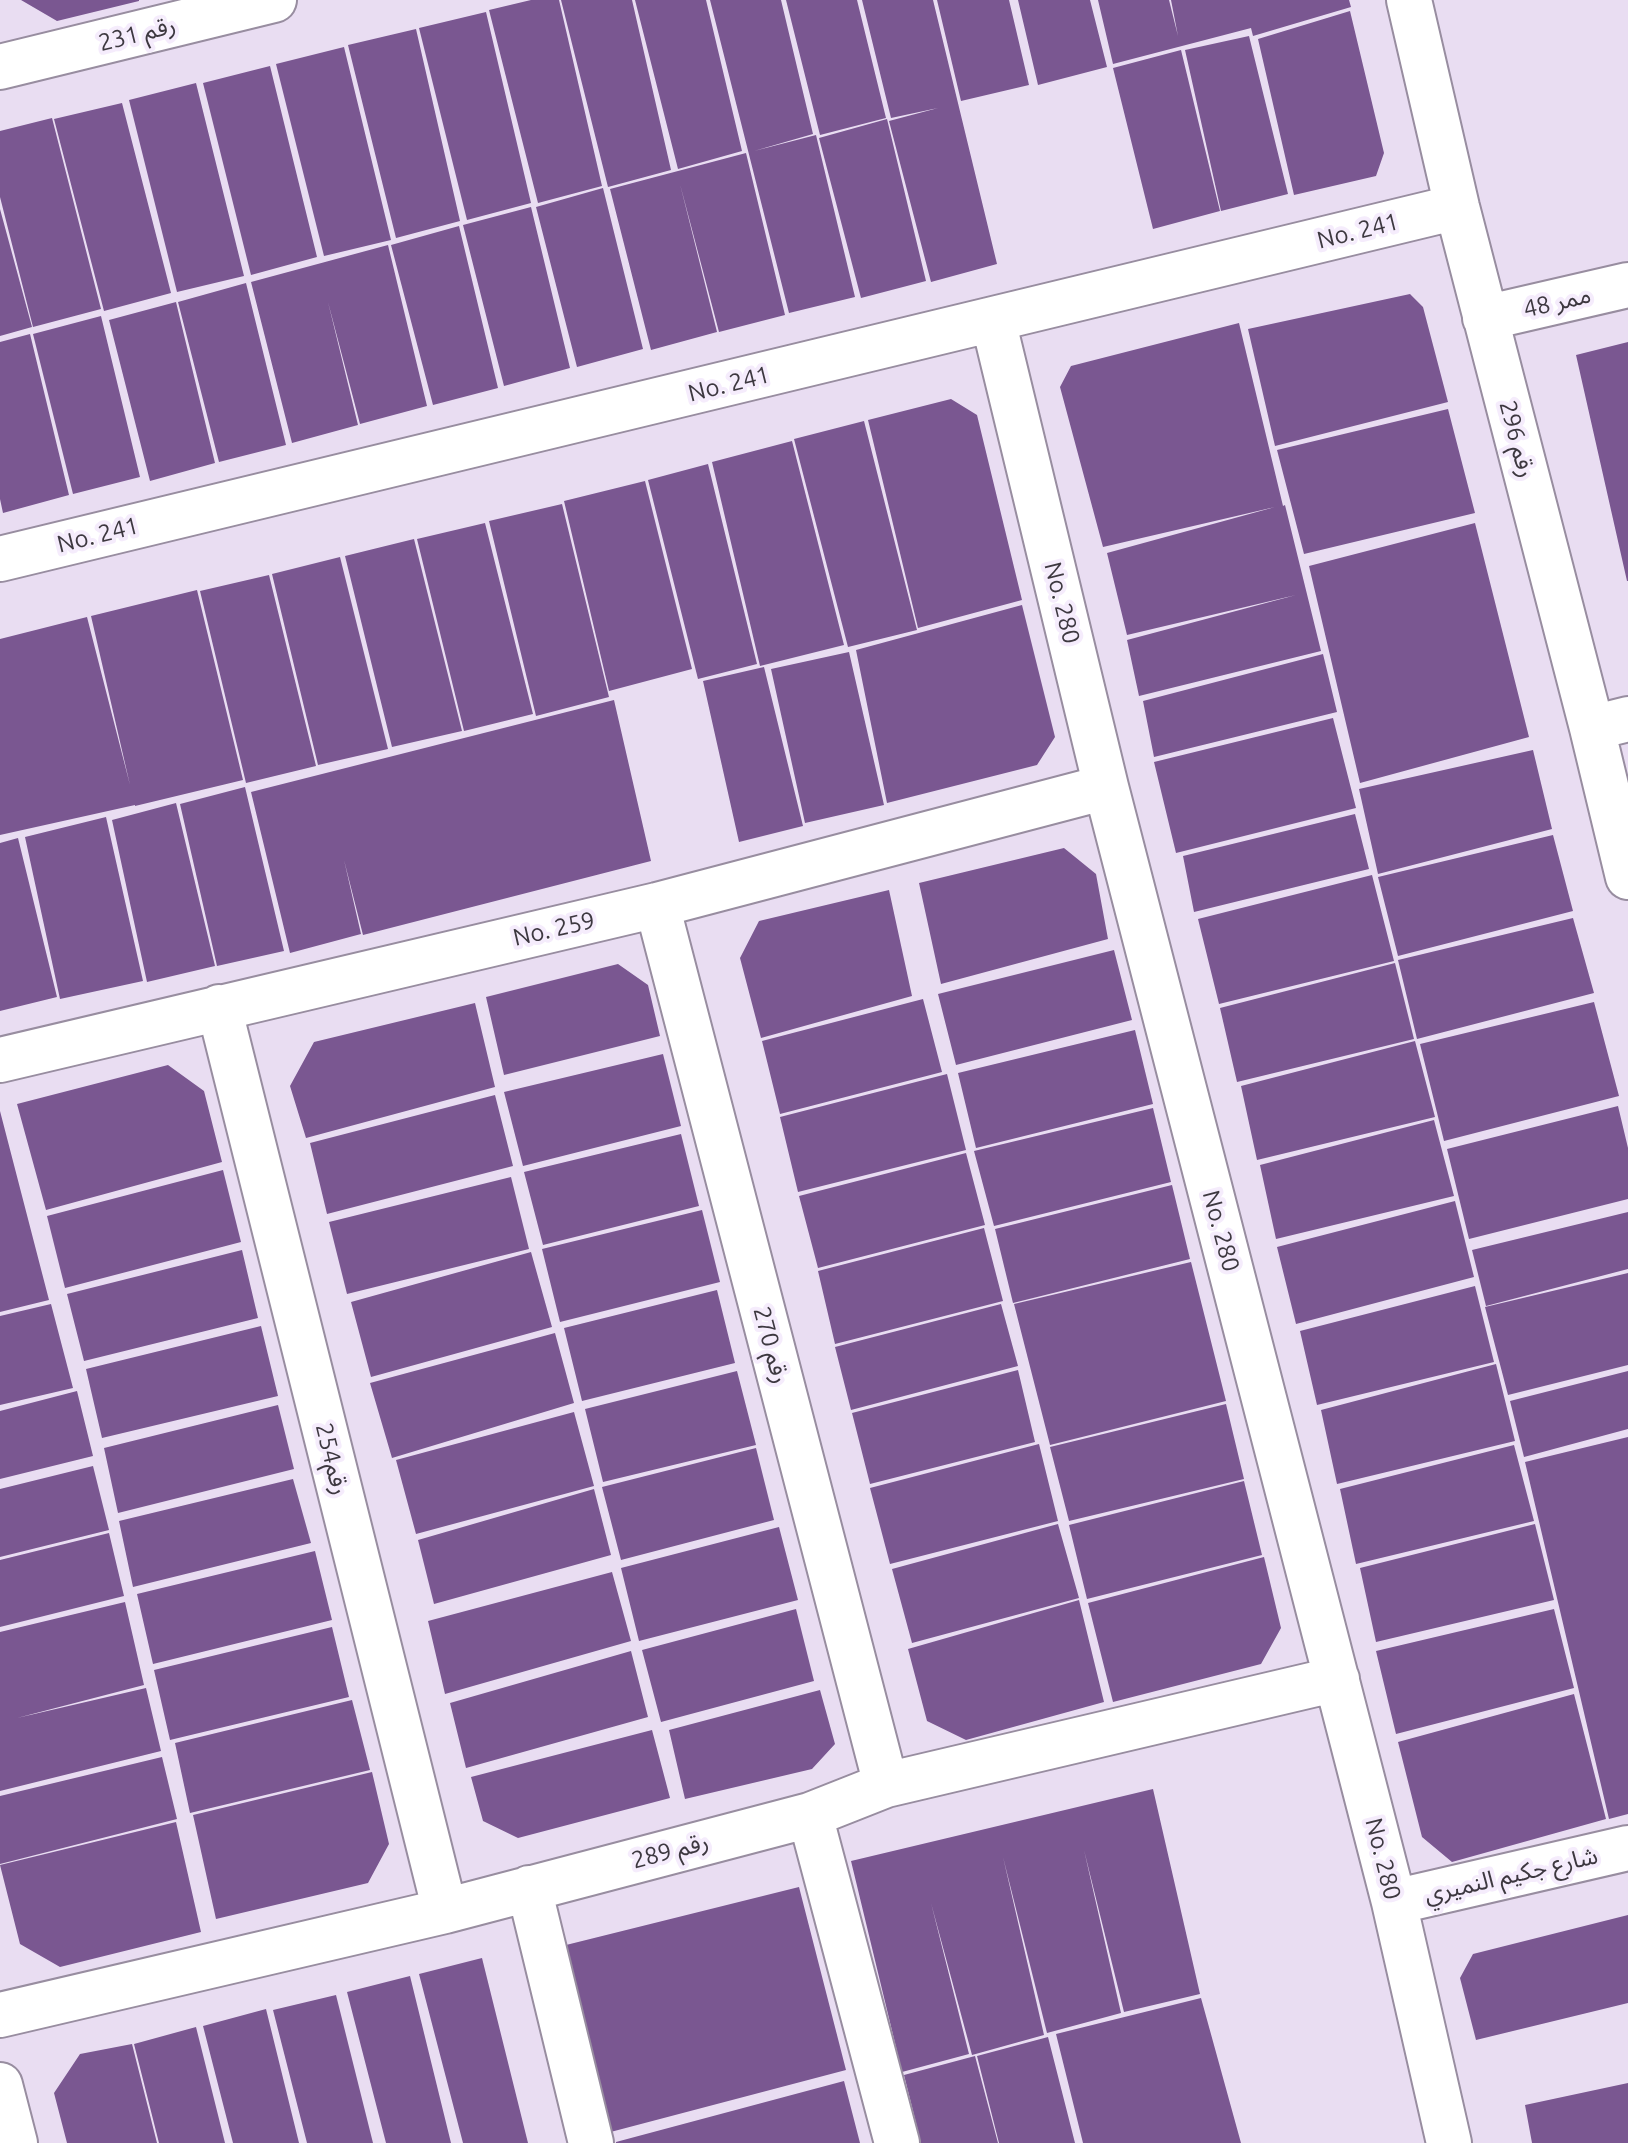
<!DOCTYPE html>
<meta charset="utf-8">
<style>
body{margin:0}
canvas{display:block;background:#e9ddf2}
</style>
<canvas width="1628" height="2143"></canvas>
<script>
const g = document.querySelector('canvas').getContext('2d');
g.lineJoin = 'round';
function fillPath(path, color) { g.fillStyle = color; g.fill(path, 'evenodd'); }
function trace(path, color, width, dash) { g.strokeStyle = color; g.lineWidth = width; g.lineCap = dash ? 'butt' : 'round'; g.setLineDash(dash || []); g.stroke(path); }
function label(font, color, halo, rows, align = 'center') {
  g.font = font + ' Ubuntu,"Noto Sans Arabic",sans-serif'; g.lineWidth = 8; g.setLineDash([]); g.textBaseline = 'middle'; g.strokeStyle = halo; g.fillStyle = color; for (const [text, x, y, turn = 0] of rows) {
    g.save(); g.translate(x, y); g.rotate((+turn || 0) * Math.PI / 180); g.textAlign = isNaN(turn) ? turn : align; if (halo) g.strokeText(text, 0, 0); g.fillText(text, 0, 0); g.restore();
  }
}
const building = new Path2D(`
 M21 0H139V1L57 21Z
 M531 0H559L602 186 538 203 489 10Z
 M561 0H632L671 170 608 187Z
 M635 0H706L742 151 678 169Z
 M710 0H781L813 134 754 151 816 135 855 297 789 313Z
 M786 0H857L886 118 820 135Z
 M862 0H933L997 264 931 282 889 121 938 108 891 118Z
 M937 0H1009L1029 85 961 101Z
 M1018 0H1090L1107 67 1038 85Z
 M1098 0H1169L1178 36 1171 0H1349L1351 7 1253 36 1251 28 1113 64Z
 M1350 11 1384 153 1376 176 1294 195 1258 39Z
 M486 12 531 203 467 220 419 28Z
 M416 29 460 221 396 238 348 45Z
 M1249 36 1288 194 1221 211 1185 50Z
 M344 47 391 240 324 256 276 64Z
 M1181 50 1220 211 1153 229 1113 68Z
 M270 66 317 257 251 275 203 83Z
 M196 83 244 276 177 292 129 100Z
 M122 103 171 293 104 311 54 119Z
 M52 118 101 309 33 327 0 197V131Z
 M887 119 926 281 861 298 819 138Z
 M746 153 785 315 719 332 680 184 717 332 651 350 610 189Z
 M603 188 643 349 577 367 536 207Z
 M531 207 570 368 504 386 463 225Z
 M0 209 32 327 0 336Z
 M459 226 498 388 433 405 391 245Z
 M388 245 427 406 360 424 328 302 358 425 292 443 251 282Z
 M246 283 286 445 219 462 178 302Z
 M1410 294 1423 307 1448 402 1275 446 1248 329Z
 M176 302 215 463 150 481 109 320Z
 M101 316 140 477 73 494 33 334Z
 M1239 323 1283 506 1285 505 1321 651 1139 696 1127 640 1296 595 1127 635 1107 553 1275 507 1103 547 1060 387 1071 366Z
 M30 334 69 495 3 513 0 499V342Z
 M1628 342V581H1627L1576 355Z
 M951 399 977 415 1022 600 918 628 868 420Z
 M1448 409 1475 513 1304 554 1277 450Z
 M864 421 917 630 848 647 794 439Z
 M792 441 844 645 760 666 712 462Z
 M708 464 757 664 698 679 648 480Z
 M645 481 692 669 609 691 564 501Z
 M562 504 609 697 536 716 489 521Z
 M485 523 533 714 464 731 417 539Z
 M1475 523 1529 737 1360 783 1309 566Z
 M414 539 462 731 392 747 345 556Z
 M340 557 388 749 318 765 272 574Z
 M269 575 316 766 246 783 200 591Z
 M197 590 243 780 135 806V805L0 835V639L87 617 130 785 91 616Z
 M1022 605 1055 737 1037 765 887 803 856 650Z
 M849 652 884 805 805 823 771 669Z
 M1323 654 1337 712 1154 757 1143 701Z
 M764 667 803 826 739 842 703 681Z
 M614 700 651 861 363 935 344 860 361 934 290 953 251 792Z
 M1333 718 1356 808 1176 853 1154 762Z
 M1533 750 1552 829 1378 874 1359 789Z
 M245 787 284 951 217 966 180 804Z
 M176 803 215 966 147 982 112 820Z
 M1355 814 1369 869 1194 912 1183 856Z
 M106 817 143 981 60 999 25 837Z
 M1553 835 1573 911 1398 956 1378 877Z
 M18 838 57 997 0 1011V843Z
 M1064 848 1096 874 1108 939 941 984 919 883Z
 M1372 875 1394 961 1219 1004 1198 919Z
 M889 890 912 996 761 1038 740 958 759 921Z
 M1573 918 1594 993 1417 1039 1398 960Z
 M1114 950 1132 1020 956 1065 938 994Z
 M1395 963 1414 1039 1237 1082 1220 1008Z
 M618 964 648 985 660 1036 504 1075 486 997Z
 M923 999 942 1072 780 1114 762 1041Z
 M1594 1002 1619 1096 1444 1141 1420 1044Z
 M475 1003 495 1087 306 1138 290 1086 314 1042Z
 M1135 1030 1153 1104 976 1148 958 1073Z
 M1415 1041 1435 1117 1257 1160 1241 1086Z
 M663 1054 681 1126 523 1166 504 1092Z
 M168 1065 204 1091 222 1162 46 1210 17 1104Z
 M947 1074 966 1150 798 1192 780 1117Z
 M495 1095 513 1166 327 1214 310 1143Z
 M1618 1106 1628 1148V1199L1469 1239 1447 1149Z
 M1153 1108 1171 1182 994 1226 974 1151Z
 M0 1111 49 1300 0 1312Z
 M1434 1120 1454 1196 1276 1239 1260 1165Z
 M681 1134 699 1206 543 1245 524 1172Z
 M966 1153 985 1225 818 1268 799 1196Z
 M223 1170 241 1242 65 1288 47 1216Z
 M511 1177 529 1249 347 1294 329 1222Z
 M1172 1185 1190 1259 1013 1303 995 1229Z
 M1455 1201 1474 1277 1296 1324 1277 1247Z
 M702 1210 720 1282 560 1322 542 1249Z
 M1628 1212V1269L1486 1306 1472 1250Z
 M984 1228 1003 1301 835 1344 818 1271Z
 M242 1250 258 1318 84 1361 67 1294Z
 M531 1252 552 1327 371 1377 351 1302Z
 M1191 1262 1226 1401 1050 1445 1014 1304Z
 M1628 1273V1365L1508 1395 1485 1307Z
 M1475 1286 1494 1362 1317 1405 1300 1331Z
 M717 1290 735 1363 582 1401 564 1328Z
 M51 1304 73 1388 0 1405V1316Z
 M1001 1304 1018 1366 851 1410 835 1347Z
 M261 1326 278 1396 102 1438 86 1369Z
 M555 1333 574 1403 392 1458 370 1383Z
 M1496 1364 1515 1441 1337 1484 1321 1410Z
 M1018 1370 1035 1442 870 1484 852 1413Z
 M737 1371 756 1445 603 1482 585 1409Z
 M1628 1371V1429L1524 1457 1510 1401Z
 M77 1391 93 1456 0 1479V1411Z
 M1226 1404 1244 1479 1069 1521 1050 1447Z
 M278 1405 294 1469 118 1513 104 1448Z
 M574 1412 594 1486 416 1534 396 1460Z
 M1628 1437V1814L1609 1819 1525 1462Z
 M1039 1444 1058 1521 890 1564 870 1488Z
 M1514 1445 1534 1521 1356 1564 1340 1489Z
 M756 1448 774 1520 621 1560 602 1487Z
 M93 1466 109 1530 0 1557V1489Z
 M293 1479 311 1543 133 1587 119 1521Z
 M1244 1481 1262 1555 1087 1599 1069 1525Z
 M594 1489 611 1555 434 1604 418 1540Z
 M1058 1524 1079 1598 912 1643 892 1569Z
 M1535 1524 1554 1600 1376 1642 1360 1568Z
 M779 1527 798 1600 639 1641 621 1568Z
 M109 1533 124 1596 0 1627V1560Z
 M315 1551 332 1620 153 1664 137 1594Z
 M1264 1557 1281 1628 1261 1664 1113 1702 1088 1603Z
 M612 1572 631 1641 445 1694 428 1621Z
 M1079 1600 1104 1702 966 1740 927 1721 908 1649Z
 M125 1602 144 1685 17 1718 146 1688 161 1751 0 1791V1632Z
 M796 1609 814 1681 661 1722 642 1650Z
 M1554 1609 1574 1688 1396 1734 1376 1651Z
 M332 1627 349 1697 170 1740 154 1670Z
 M631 1651 648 1717 466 1768 450 1703Z
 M820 1690 835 1744 812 1769 685 1799 669 1730Z
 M1574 1694 1606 1819 1452 1862 1422 1837 1398 1742Z
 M352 1700 370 1770 190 1813 175 1743Z
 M652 1730 670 1798 518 1838 483 1821 471 1777Z
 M162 1757 177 1819 0 1864V1796Z
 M372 1772 389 1844 368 1883 216 1919 193 1815Z
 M1153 1789 1200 1994 1124 2012 1084 1850 1121 2013 1047 2033 1003 1857 1044 2035 972 2055 931 1903 969 2054 902 2072 851 1861Z
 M176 1822 201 1932 60 1967 20 1944 0 1865Z
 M799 1887 846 2070 603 2134 558 1947Z
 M1628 1915V2003L1476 2040 1460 1978 1473 1954Z
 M482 1958 528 2143H463L419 1974Z
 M410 1976 451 2143H386L347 1992Z
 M336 1995 373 2143H307L273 2010Z
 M1201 1998 1241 2143H1083L1056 2034Z
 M266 2009 299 2143H233L203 2026Z
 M196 2027 225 2143H159L134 2044Z
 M1048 2037 1075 2143H999L977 2056Z
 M132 2044 157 2143H67L54 2093 80 2054Z
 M975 2056 998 2143H921L904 2075Z
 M844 2081 860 2143H616V2142Z
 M1628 2083V2143H1532L1525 2105Z`);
const minor = new Path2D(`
 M1409 0 1457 207 1592 728 1628 877
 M0 67 274 0
 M1485 318 1628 285
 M993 320 1106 787 1394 1902 1449 2143
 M0 559 1457 207
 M1592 728 1628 719
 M657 905 886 1785
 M219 1007 445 1911
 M0 1060 657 905 1106 787
 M810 1815 897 2143
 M529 1888 591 2143
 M1394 1902 1628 1848
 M0 2015 445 1911 810 1815 886 1785 1337 1679
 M0 2085 15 2143`);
const streetNames = [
 ["رقم 231",137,34,-14],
 ["No. 241",1358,231,-14],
 ["ممر 48",1557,302,-13],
 ["No. 241",729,384,-14],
 ["رقم 296",1517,439,75],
 ["No. 241",98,535,-14],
 ["No. 280",1062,603,76],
 ["No. 259",554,929,-13],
 ["No. 280",1221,1231,75],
 ["رقم 270",771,1345,75],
 ["رقم254",332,1459,76],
 ["رقم 289",670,1851,-15],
 ["No. 280",1383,1859,76],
 ["شارع جكيم النميري",1511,1875,-13]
];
fillPath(building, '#7a5791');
trace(minor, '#988da0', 48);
trace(minor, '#fff', 44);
label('24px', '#3d3840', '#f5ecfc', streetNames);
</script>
